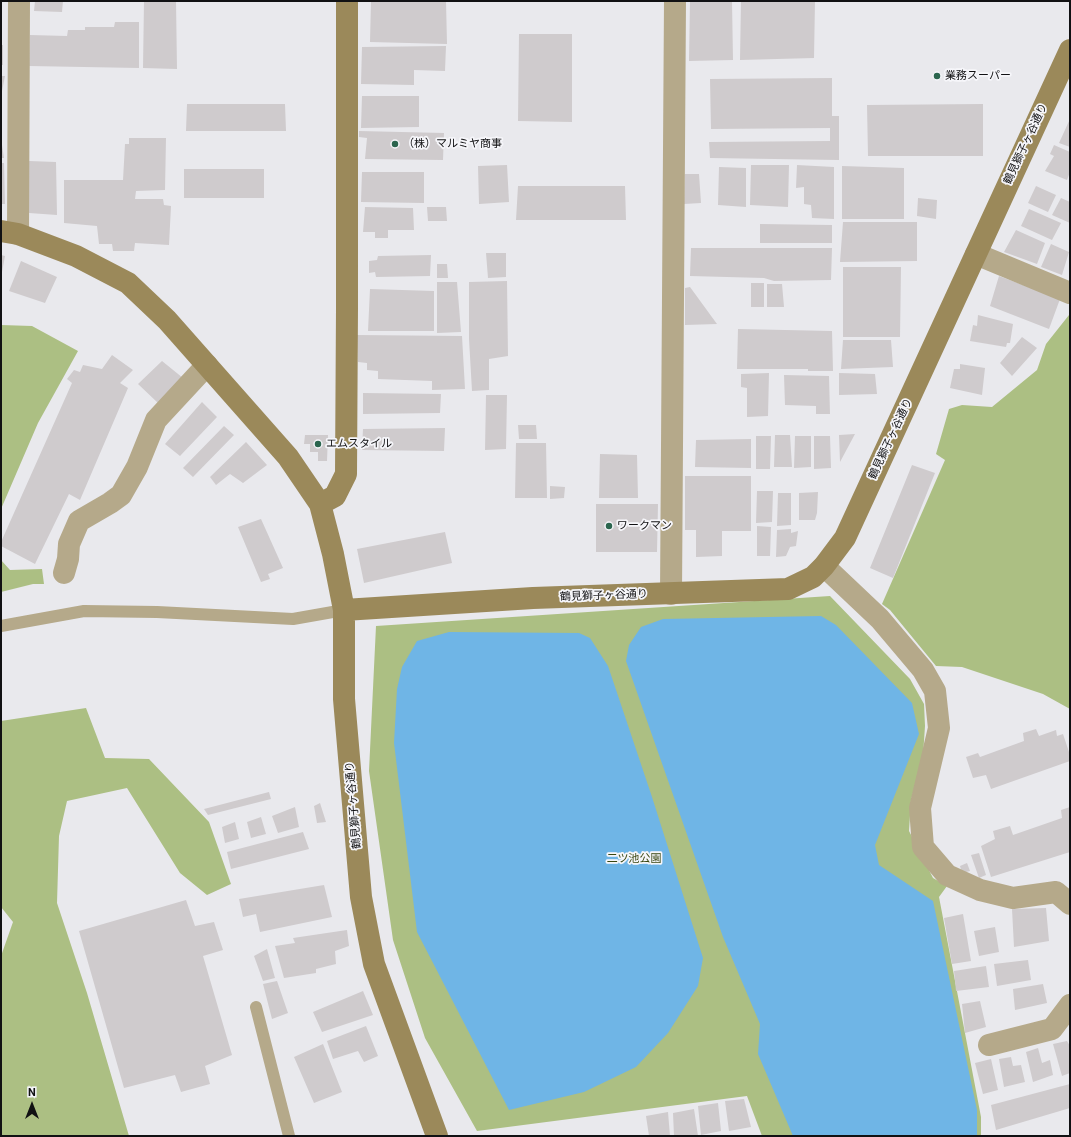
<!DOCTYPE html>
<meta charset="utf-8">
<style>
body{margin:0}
#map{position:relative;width:1071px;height:1137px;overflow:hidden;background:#e9e9ed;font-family:Roboto,sans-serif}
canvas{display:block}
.frame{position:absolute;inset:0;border:2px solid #111113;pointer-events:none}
.north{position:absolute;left:12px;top:1085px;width:40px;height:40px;-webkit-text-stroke:3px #f6f6fa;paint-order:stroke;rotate:0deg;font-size:11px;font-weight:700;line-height:16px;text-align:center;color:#111113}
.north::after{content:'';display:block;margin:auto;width:14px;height:18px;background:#111113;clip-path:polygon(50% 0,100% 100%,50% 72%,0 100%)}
</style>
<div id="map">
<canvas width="1071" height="1137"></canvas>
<div class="frame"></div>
<div class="north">N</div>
</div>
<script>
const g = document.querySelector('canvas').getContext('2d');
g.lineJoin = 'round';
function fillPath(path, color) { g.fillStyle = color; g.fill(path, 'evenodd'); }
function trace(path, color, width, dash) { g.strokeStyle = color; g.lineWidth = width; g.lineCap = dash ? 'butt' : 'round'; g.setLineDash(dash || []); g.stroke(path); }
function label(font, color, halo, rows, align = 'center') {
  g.font = font + ' Roboto,"Noto Sans JP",sans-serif'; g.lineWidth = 3.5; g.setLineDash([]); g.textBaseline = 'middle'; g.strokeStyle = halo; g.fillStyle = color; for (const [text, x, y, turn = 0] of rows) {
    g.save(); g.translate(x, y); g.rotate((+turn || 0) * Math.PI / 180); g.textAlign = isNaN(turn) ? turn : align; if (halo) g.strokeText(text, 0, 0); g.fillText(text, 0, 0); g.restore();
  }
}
const green = new Path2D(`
 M1069 315 1070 316V709L1043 694 962 667 936 666 890 610 882 604 945 460 936 454 949 409 962 405 992 407 1037 370 1046 344Z
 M1 325 32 326 78 351 38 423 1 509Z
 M1 560 10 570 42 569 44 584H33L1 592Z
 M830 596 910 679 924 704 925 726 923 756 911 800 909 831 933 878 947 886 939 897 981 1117V1136H762L747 1096 477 1131 425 1038 393 940 369 771 376 626Z
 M86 708 105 758 149 759 209 822 231 884 207 895 180 873 127 788 67 801 59 836 57 903 87 993 129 1136H1V956L13 922 1 907V721Z`);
const water = new Path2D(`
 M821 616 836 625 912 703 919 734 875 845 879 865 933 901 977 1110V1136H793L758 1054 760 1024 723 937 626 661 629 645 641 627 663 619Z
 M449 632 579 633 590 638 608 666 652 797 703 958 698 986 668 1033 636 1067 584 1092 509 1110 417 932 394 743 397 689 402 667 417 641Z`);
const building = new Path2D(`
 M35 1H63L62 12 34 11Z
 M144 1H176L177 69 143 68Z
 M371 1H446L447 44 370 42Z
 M690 1H732L733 60 689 61Z
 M741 1H815L814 58 740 60Z
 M115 22H139V68L29 66 30 35 67 36 68 30H85V27H114Z
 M519 34H572V122L518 121Z
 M1 45H3V65H1Z
 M446 46 445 71 414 70V85L361 84 362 47Z
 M1 76H5L2 91H1Z
 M832 78V116H839V160L710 158 709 142 830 141V128L711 129 710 79Z
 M362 96H419V127L361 128Z
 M187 104H285L286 131H186Z
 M983 104V156H868L867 105Z
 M1070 119V147L1059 143Z
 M359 131 444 133 443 160 365 159 367 138 359 137Z
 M129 138H166L165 190 136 191 135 199H163L164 205 171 206 169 245 135 243 134 251H113L112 244H99L97 226 64 223V180H123L125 144H129Z
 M1 145H2L4 158H1Z
 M1054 145 1070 152V172L1067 180 1045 171 1054 156 1050 154Z
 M29 161 56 162 57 215 29 213Z
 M1 163H4L5 204H1Z
 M507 165 509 202 479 204 478 166Z
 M751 165H789L788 207 750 205Z
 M797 165 834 167V219L812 218 811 205 804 204V187L796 188Z
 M842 166 904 168V219H842Z
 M719 167 746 168V207L718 205Z
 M184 169H264V198H184Z
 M362 172H424V203L361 202Z
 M685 174H699L701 203 684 204Z
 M518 186H625L626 220H516Z
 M1036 186 1056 195 1048 212 1028 203Z
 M918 198 937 200 936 219 917 216Z
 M1061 198 1070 202V223L1052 215Z
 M365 207 413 208 414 230H388V238H375V232H363Z
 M427 207H446L447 221H428Z
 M1029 209 1061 223 1052 240 1021 226Z
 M843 222H917V261L840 262Z
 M760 224 832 225V243H760Z
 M1016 230 1045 243 1037 264 1004 252Z
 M1051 244 1069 252 1062 275 1041 267Z
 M691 248H832L831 280 774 281 764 278 690 276Z
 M486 253H506V277L488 278Z
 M1 255 5 256 2 272H1Z
 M431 255 430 276 376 277 375 272 369 273V261L377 260 378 256Z
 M21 261 57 277 45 303 9 291Z
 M437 264H447L448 278H437Z
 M843 267H901L900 337H843Z
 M999 276 1060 299 1049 329 990 306Z
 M507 281 508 356 489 359V390L472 391 469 339V282Z
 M437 282H457L461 332 437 333Z
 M751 283H764V307H751Z
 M767 284H782L784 307H767Z
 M690 287 717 324 685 325V288Z
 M370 289 434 291V331H368Z
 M978 315 1013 324 1010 343H1007L1006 347 970 341 973 325 977 326Z
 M738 329 832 331 833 371H808V369H737Z
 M357 335 462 336 465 389 432 390V381L378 379V371L367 370V363L358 362Z
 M1022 337 1037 348 1012 376 1000 363Z
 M843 340H891L893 367 841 369Z
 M112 355 133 370 120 383 128 388 80 500 69 494 35 564 1 546V542L72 383 67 379 74 370 80 372 83 365 102 369Z
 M162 361 183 378 158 403 138 384Z
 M960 364 985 368 982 395 950 388 954 369H960Z
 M769 373 768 416 747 417V388L741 387V374Z
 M839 373 875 374 877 394 839 395Z
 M784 375 829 376 830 414H816V406L785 405Z
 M363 393 441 394 440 413 363 414Z
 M486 395H507L506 449 485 450Z
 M202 402 217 417 180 456 165 444Z
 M518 425H536L537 439H519Z
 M224 426 234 435 193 477 183 468Z
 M445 428 444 451 362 450 363 429Z
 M855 434 840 462 839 435Z
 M305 435H328L327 461H318V452H310V444H304Z
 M775 435H790L792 467H774Z
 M756 436H771L770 469H756Z
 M795 436H811V467L794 468Z
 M814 436H830L831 468 814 469Z
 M751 439V468L695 467 696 440Z
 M246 442 267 465 243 483 230 474 216 485 210 477Z
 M516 443H546L547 498H515Z
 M600 454 637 455 638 498H599Z
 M912 465 935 473 893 578 870 568Z
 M685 476H751V531H722V556L696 557V530H685Z
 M550 486 565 487 564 498 550 499Z
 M757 491H773L772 522 756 523Z
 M818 492 817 513 815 520H799V493Z
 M778 493H791V525L777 526Z
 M596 504H658L657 552H596Z
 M261 519 283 568 268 574 270 579 261 582 238 527Z
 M757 526 771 527 770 556H757Z
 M791 529V533L798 531 796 546 790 547 786 556 776 557 777 530Z
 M445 532 452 563 364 583 357 549Z
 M1036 729 1039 736 1056 730 1057 736 1063 734 1070 755V761L991 789 986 775 973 778 966 757 978 753 980 757 1024 741 1023 733Z
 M269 792 271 799 208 815 204 809Z
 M320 803 326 822 317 823 314 806Z
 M295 807 299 827 278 833 272 816Z
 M1070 807V852L991 877 981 846 995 839 993 831 1010 826 1013 835 1062 818 1061 810Z
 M261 817 266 834 251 838 247 822Z
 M235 822 239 839 225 843 222 827Z
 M303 832 309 849 231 869 227 852Z
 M979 853 986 875 979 878 971 855Z
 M967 863 970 871 962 873 960 866Z
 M324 885 332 917 260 932 256 914 243 917 239 899Z
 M186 900 195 926 214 922 223 950 203 956 232 1055 205 1066 210 1084 181 1092 175 1075 124 1088 79 931Z
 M1046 908 1049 941 1014 947 1012 909Z
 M963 914 971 961 952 964 944 918Z
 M995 927 999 952 979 956 974 931Z
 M347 930 349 946 335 951 336 964 316 969V973L284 978 275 946 295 943 293 938Z
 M267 949 275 978 263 981 254 956Z
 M1028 960 1031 980 997 986 994 964Z
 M986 966 989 987 956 991 954 971Z
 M277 981 288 1013 272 1019 263 984Z
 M1043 984 1047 1003 1015 1010 1013 989Z
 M363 991 373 1015 322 1032 313 1012Z
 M980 1001 986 1027 965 1033 962 1004Z
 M366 1026 378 1056 364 1062 358 1051 333 1059 327 1041Z
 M1067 1041 1070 1046V1073L1062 1076 1053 1044Z
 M323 1044 342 1092 314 1103 294 1057Z
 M1038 1048 1042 1063 1050 1060 1053 1075 1033 1082 1026 1052Z
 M1011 1057 1013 1066 1021 1065 1025 1082 1004 1087 999 1059Z
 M991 1059 998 1090 983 1094 975 1063Z
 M1070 1084V1108L996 1130 991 1105Z
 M744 1099 751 1127 729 1131 725 1101Z
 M718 1103 721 1131 701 1135 698 1106Z
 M694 1109 698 1136H674L673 1113Z
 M668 1112 670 1136H649L646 1116Z`);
const lane = new Path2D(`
 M1 626 84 611 157 612 293 619 344 610
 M256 1007 289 1136`);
const street = new Path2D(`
 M18 234 19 1
 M976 254 1070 293
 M824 566 880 619 923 670 935 691 939 728 920 808 923 847 947 875 980 890 1013 898 1056 892 1070 904
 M64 573 68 559 69 544 79 521 110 503 121 495 137 467 156 420 207 365
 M671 594 675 1
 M989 1045 1052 1029 1070 1005`);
const secondary = new Path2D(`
 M1 231 18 234 76 256 128 283 167 320 288 457 320 504 333 554 344 610V699L361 897 374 964 437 1136
 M320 504 335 496 346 474 347 308V1
 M344 610 533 598 788 589 813 577 824 566 845 538 1070 50`);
const markers = [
 [937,76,4,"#2b654e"],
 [395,144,4,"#2b654e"],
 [318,444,4,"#2b654e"],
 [609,526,4,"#2b654e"]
];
const poiNames = [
 ["業務スーパー",945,76],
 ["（株）マルミヤ商事",403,144],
 ["エムスタイル",326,444],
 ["ワークマン",617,526]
];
const streetNames = [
 ["鶴見獅子ヶ谷通り",1026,144,-65],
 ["鶴見獅子ヶ谷通り",891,439,-65],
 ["鶴見獅子ヶ谷通り",604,596,-2],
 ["鶴見獅子ヶ谷通り",354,805,-95]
];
const parkNames = [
 ["二ツ池公園",634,859]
];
fillPath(green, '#acbf83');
fillPath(water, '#6fb5e6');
fillPath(building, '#cfcbcd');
trace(lane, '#b5a98a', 12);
trace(street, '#b5a98a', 22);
trace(secondary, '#9b895a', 22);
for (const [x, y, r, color] of markers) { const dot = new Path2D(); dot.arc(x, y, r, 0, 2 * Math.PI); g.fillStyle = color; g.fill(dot); trace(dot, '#f6f6fa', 1.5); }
label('11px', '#111113', '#f6f6fa', poiNames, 'left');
label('11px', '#111113', '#f6f6fa', streetNames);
label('11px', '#384610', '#f6f6fa', parkNames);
</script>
